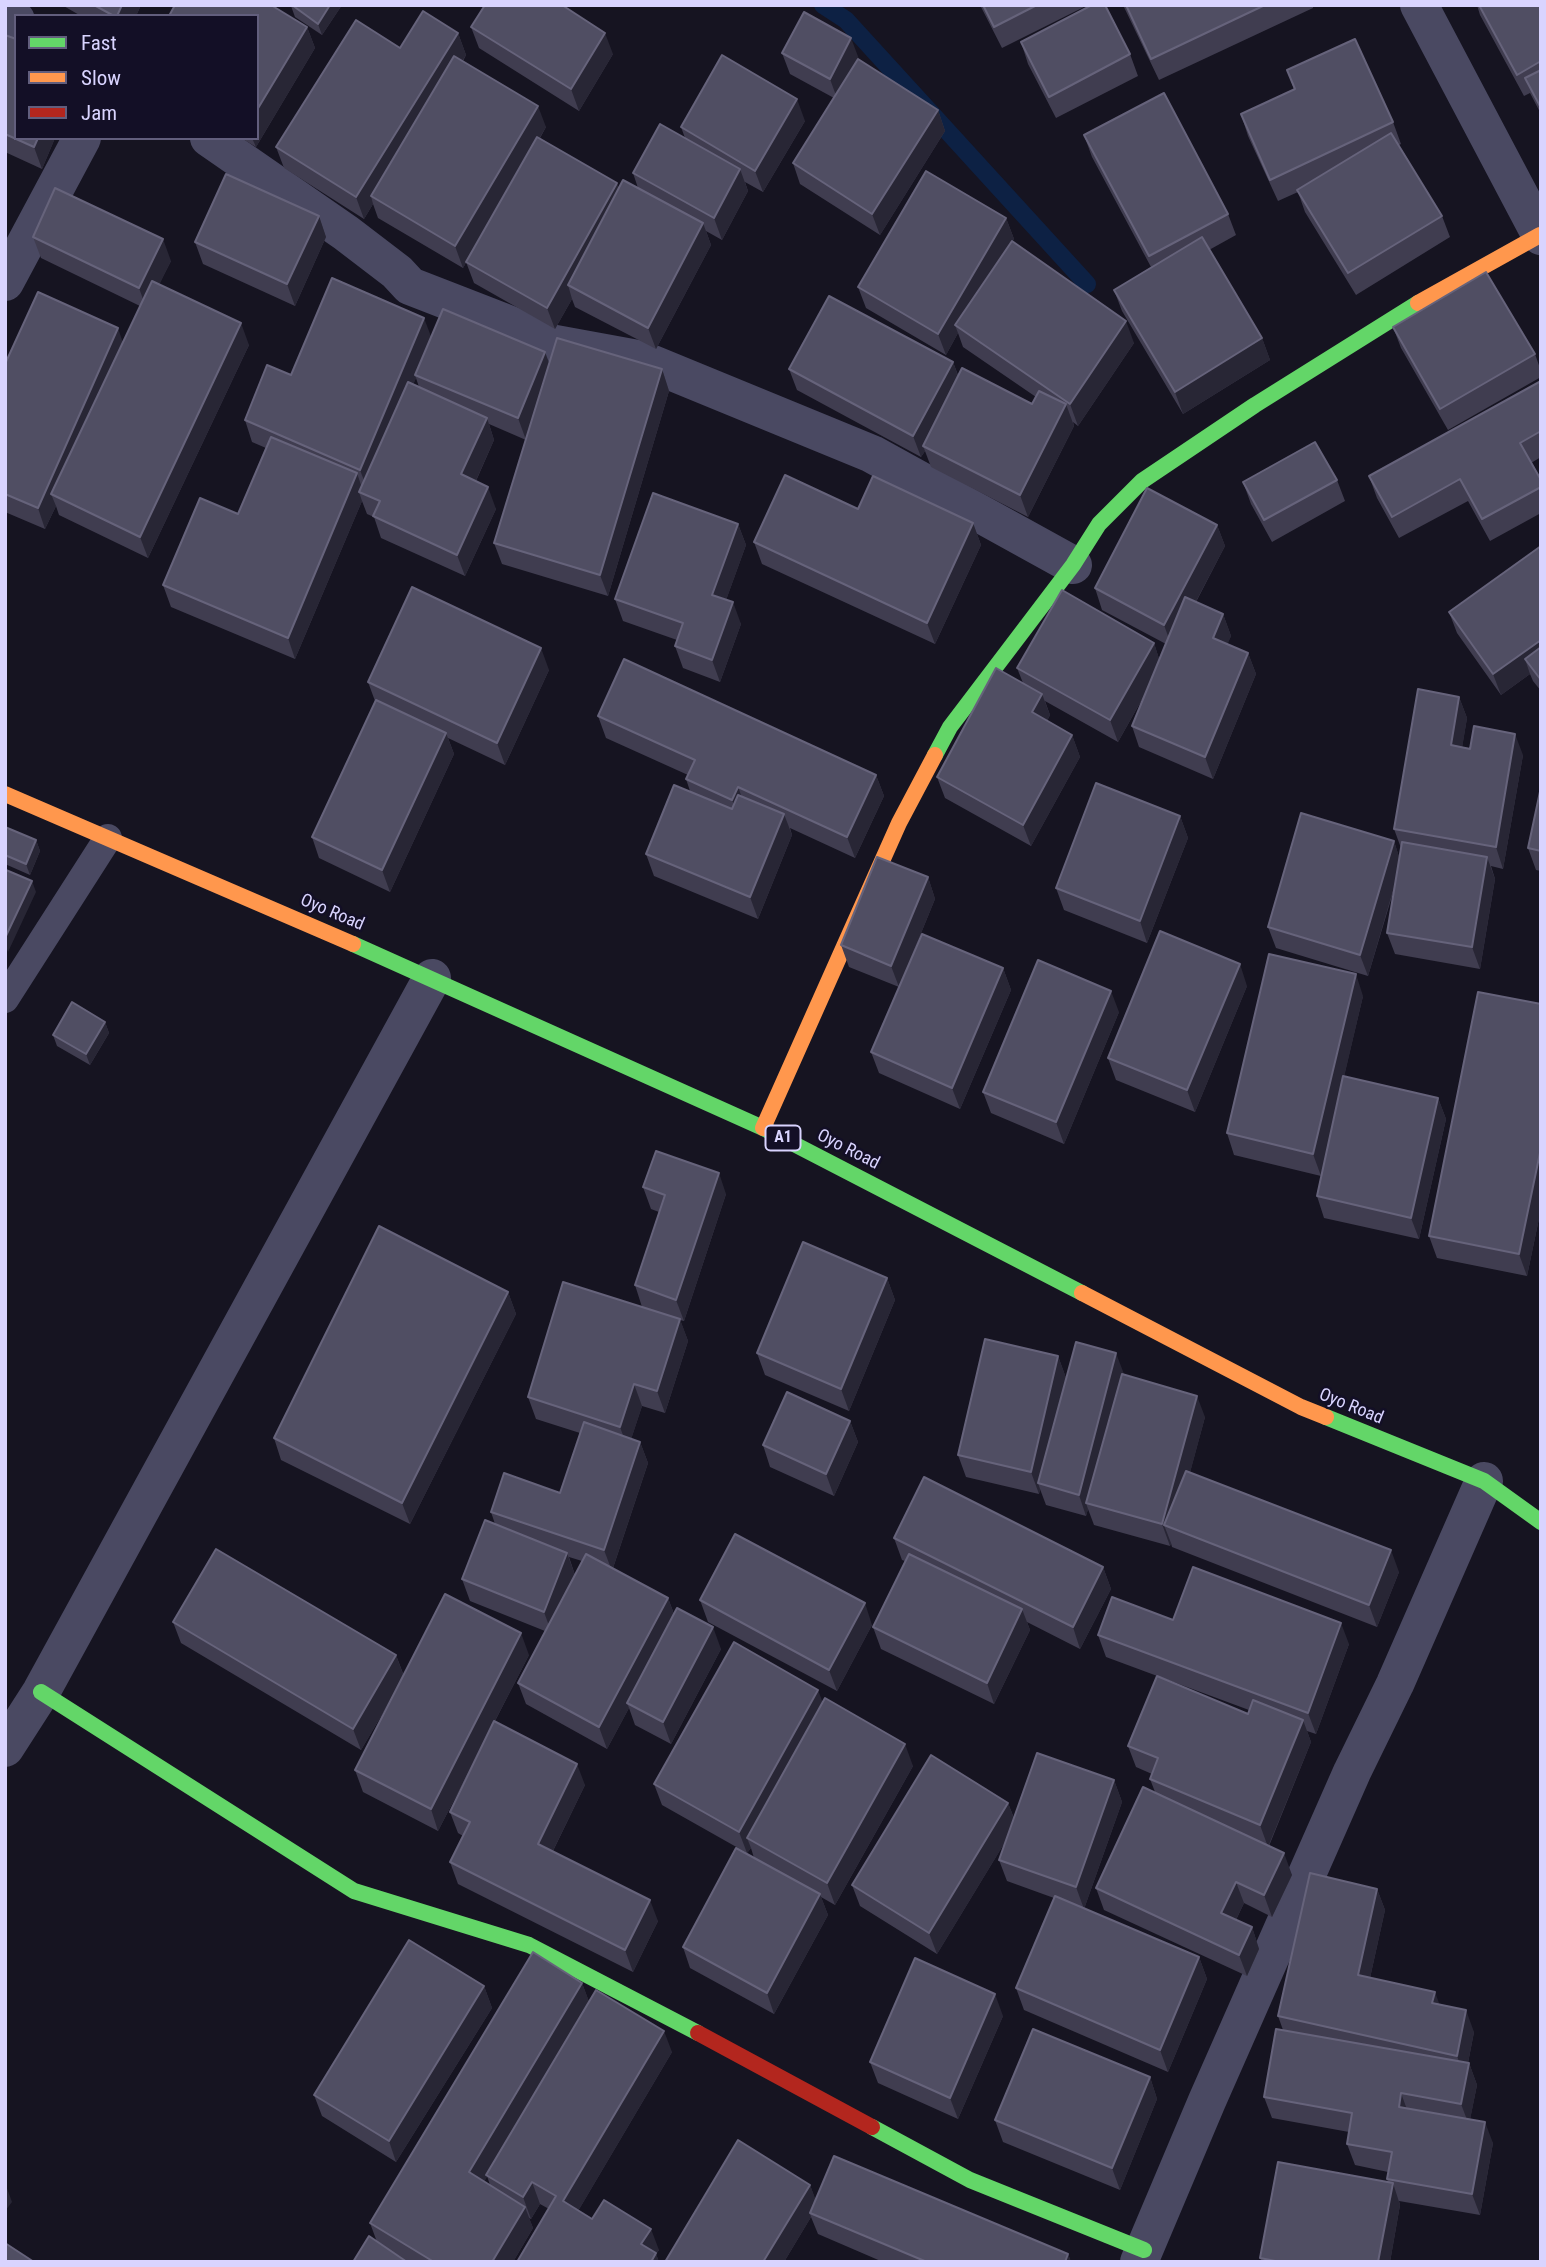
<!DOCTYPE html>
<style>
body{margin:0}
#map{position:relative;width:1546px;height:2267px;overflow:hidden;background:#161421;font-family:"Roboto Condensed",sans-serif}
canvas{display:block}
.frame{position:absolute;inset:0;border:7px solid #d9d4ff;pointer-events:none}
.legend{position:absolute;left:14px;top:14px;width:245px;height:126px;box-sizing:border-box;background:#130f26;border:2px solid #625e7d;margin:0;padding:9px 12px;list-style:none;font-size:21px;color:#d9d4ff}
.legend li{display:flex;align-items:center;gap:14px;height:35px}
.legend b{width:35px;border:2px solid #625e7d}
</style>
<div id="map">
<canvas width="1546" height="2267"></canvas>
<div class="frame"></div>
<ul class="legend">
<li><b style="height:9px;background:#63d668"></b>Fast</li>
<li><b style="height:9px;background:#ff974d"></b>Slow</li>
<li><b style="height:9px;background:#b3261e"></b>Jam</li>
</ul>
</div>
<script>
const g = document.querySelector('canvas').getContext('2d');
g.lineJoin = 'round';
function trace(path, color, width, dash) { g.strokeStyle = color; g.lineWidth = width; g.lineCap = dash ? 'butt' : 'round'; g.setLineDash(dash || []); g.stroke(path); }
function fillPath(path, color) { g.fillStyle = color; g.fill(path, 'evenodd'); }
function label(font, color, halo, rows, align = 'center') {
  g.font = font + ' "Roboto Condensed",sans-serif'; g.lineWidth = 5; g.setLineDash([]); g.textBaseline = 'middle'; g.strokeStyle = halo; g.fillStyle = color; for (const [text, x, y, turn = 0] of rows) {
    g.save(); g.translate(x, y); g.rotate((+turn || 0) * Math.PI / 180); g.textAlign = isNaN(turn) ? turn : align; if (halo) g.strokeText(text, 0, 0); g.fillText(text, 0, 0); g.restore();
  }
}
const stream = new Path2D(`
 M823 5 846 20 1087 284`);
const lane = new Path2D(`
 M5 999 108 838`);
const street = new Path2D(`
 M1419 5 1541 236
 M5 14 16 20
 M209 138 346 233 397 272 410 286 526 331 550 343 643 360 872 454 1073 565
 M5 282 82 138
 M5 1748 41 1692 432 978
 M1139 2262 1207 2101 1352 1772 1395 1684 1484 1481`);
const fast = new Path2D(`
 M935 755 950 727 1073 565 1099 524 1142 481 1255 405 1418 303
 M353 944 763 1128 1082 1293
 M1326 1417 1484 1481 1541 1522
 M41 1692 354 1891 529 1945 698 2033
 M872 2127 970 2180 1144 2250`);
const slow = new Path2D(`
 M1418 303 1540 235
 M5 794 353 944
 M763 1128 899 823 935 755
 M1082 1293 1301 1407 1326 1417`);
const jam = new Path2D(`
 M698 2033 872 2127`);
const wall = new Path2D(`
 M62 5H141L136 16H81Z
 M342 5 322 35 295 17 291 6Z
 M980 5H1088L1002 48Z
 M1123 5H1313V8L1159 80Z
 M1477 5H1541V114L1530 93 1524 96 1480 15Z
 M307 27 315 48 256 147 241 138H257Z
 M471 27 613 54 579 111 479 48Z
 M458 33 466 55 463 61 546 127 540 138 619 187 638 188 633 173 685 138 681 127 805 121 763 192 745 182 748 191 722 240 706 231 711 245 656 349 575 307 572 299 555 329 474 283 466 262 469 257 463 268 378 218 373 204 364 219 284 168 276 147 400 48Z
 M5 35 55 138 42 169 5 152Z
 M1021 42 1130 54 1138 76 1056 118 1028 64Z
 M782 53 859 60 938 110 945 131 880 235 800 184 793 163 834 98 790 74Z
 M1287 70 1393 122 1401 144 1399 145 1442 216 1450 237 1356 295 1305 212 1298 192 1278 201 1248 136 1241 114 1294 89Z
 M1084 135 1228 214 1236 235 1209 250 1262 338 1270 360 1183 414 1122 311 1114 290 1151 267 1092 157Z
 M319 216 326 237 295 306 203 264 195 242Z
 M1006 218 1014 239 1012 241 1134 343 1078 426 1073 422 1074 426 1028 517 931 467 925 451 921 457 797 390 789 369 953 362 958 375 1032 404 1036 397 963 347 958 333 946 355 866 308 858 287Z
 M33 237 171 261 159 284 249 345 148 558 59 515 56 506 45 529 5 512V364L123 343 140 306 41 258Z
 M1393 327 1535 354 1541 371V377L1448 430 1401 348Z
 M431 337 549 363 662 369 669 391 608 596 502 564 494 543 526 440 489 424 494 440 476 481 496 509 465 576 381 538 374 517 367 514 362 501 295 659 171 607 163 585 238 514 266 448 252 442 245 420 291 375ZM416 378 419 387 413 384Z
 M1541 381V457L1531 463 1541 480V513L1490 541 1468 501 1399 538 1377 498 1369 476Z
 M1337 480 1345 501 1272 542 1251 504 1243 482Z
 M858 509 973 523 981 545 935 644 762 564 754 542Z
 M738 524 746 545 726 600 741 624 720 682 683 668 675 646 677 640 623 621 615 599Z
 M1217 525 1225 546 1196 602 1223 614 1231 636 1227 644 1248 653 1256 674 1213 779 1139 747 1132 726 1145 694 1118 742 1045 701 1050 715 1047 721 1072 735 1080 757 1031 846 945 798 937 777 1023 683 1017 668 1154 643 1159 659 1166 644 1102 610 1095 588Z
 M1541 546V691L1533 681 1530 674 1501 695 1457 633 1449 612Z
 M549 670 505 765 448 738 454 754 390 892 319 858 312 837 375 701 368 682Z
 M1459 697 1467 718 1462 747 1523 755 1503 869 1491 866 1495 879 1480 969 1395 954 1387 933 1395 886 1368 976 1276 948 1268 927 1394 841 1399 857 1401 848 1394 829Z
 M598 716 876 775 884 796 855 858 790 828 792 835 758 919 654 876 646 854 690 791 686 779 688 775 606 738Z
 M1541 787V871L1536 870 1528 848Z
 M1180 816 1188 838 1147 943 1064 910 1056 888Z
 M5 827 36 840 40 851 30 875 5 864Z
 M928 877 935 899 899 987 849 967 841 945Z
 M1003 968 1011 990 960 1109 879 1073 871 1052Z
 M1247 986 1195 1112 1116 1080 1108 1058Z
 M1363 996 1344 1076 1438 1098 1446 1119 1419 1239 1324 1218 1317 1196 1321 1176 1234 1155 1227 1133Z
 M1541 1004V1209L1527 1276 1437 1258 1429 1236Z
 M1119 1012 1064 1144 991 1113 983 1092Z
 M105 1022 109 1033 90 1065 57 1046 53 1035Z
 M643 1187 726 1194 684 1321 680 1320 688 1341 665 1413 642 1406 631 1439 640 1442 648 1463 613 1568 668 1598 674 1614 721 1649 671 1744 635 1725 629 1708 607 1749 526 1704 518 1683 545 1631 470 1601 462 1579 495 1524 491 1512 560 1493 580 1433 536 1419 528 1397 642 1307 635 1285 659 1212 651 1209ZM569 1557 582 1561 575 1575Z
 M887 1278 895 1300 849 1411 765 1375 757 1353Z
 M508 1292 516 1314 410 1524 281 1460 274 1438Z
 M1058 1356 1066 1378 1124 1374 1205 1417 1190 1472 1399 1572 1377 1627 1172 1547 1171 1543 1170 1546 1094 1525 1088 1509 1086 1516 1046 1505 1040 1489 1039 1494 966 1477 958 1455Z
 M850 1421 858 1442 834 1496 770 1467 763 1445Z
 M894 1538 1103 1567 1111 1589 1080 1649 1027 1622 1030 1630 994 1704 881 1649 873 1627 905 1561 902 1560Z
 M700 1600 872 1625 837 1691 708 1622Z
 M1173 1620 1349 1644 1316 1734 1307 1731 1311 1742 1269 1846 1292 1875 1272 1917 1244 1903 1236 1920 1252 1927 1259 1949 1247 1976 1104 1910 1096 1888 1155 1792 1150 1779 1152 1774 1136 1767 1128 1746 1248 1714 1249 1710 1106 1657 1098 1635Z
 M173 1622 396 1655 404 1676 529 1655 495 1721 585 1785 553 1851 658 1921 633 1972 458 1884 450 1862 463 1836 458 1833 450 1812 492 1727 438 1831 363 1792 355 1770 397 1689 361 1750 181 1643Z
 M823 1702 913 1766 835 1905 821 1897 828 1915 774 2014 690 1968 683 1947 754 1858 751 1848 747 1853 662 1805 654 1784Z
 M1114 1780 1122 1802 1084 1909 1199 1957 1207 1979 1168 2072 1024 2010 1016 1988 1054 1898 1007 1881 999 1860 1005 1842 937 1954 860 1906 852 1885 1008 1803 1014 1818Z
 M1377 1889 1385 1910 1370 1978 1440 2005 1474 2032 1468 2063H1469L1477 2085 1470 2119 1493 2143 1480 2215 1399 2201 1400 2205 1390 2262H1262L1260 2258 1388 2182 1387 2179 1388 2172 1355 2165 1347 2144 1349 2132 1272 2118 1264 2097 1283 2030 1278 2016Z
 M582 1983 589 2002 672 2052 578 2211 592 2219 659 2250 656 2254 659 2262H517L549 2209 540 2204 531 2219 529 2218 533 2228 513 2262H353L377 2242 370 2223ZM487 2176 490 2185 484 2181Z
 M484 1986 492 2008 396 2162 322 2116 314 2095Z
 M1003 2016 958 2119 878 2083 870 2062Z
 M1150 2077 1157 2099 1120 2190 1003 2142 995 2120Z
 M810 2185 815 2199 1068 2254 1071 2262H883L818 2234 811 2217 784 2262Z`);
const shadedWall = new Path2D(`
 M122 5H141L136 16H117Z
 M330 5H342L322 35 318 24Z
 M307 27 315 48 256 147 252 138H257V110Z
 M458 33 466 55 376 199 371 196 373 204 364 219 356 197Z
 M605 33 613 54 579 111 571 89Z
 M851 38 859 59 838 101 830 79Z
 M797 99 805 121 763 192 755 171Z
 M538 106 546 127 463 268 455 246Z
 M938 110 945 131 880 235 872 214Z
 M38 138H55L42 169 34 147Z
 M740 169 748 191 722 240 714 218Z
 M617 183 625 204 568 285 572 299 555 329 547 308Z
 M319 216 326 237 295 306 287 284Z
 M1006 218 1014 239 961 329 955 325 958 333 946 355 938 334Z
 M703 223 711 245 656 349 648 328Z
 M163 239 171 261 147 310 139 288Z
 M424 318 432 339 415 375 416 378 368 491 360 470Z
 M1126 321 1134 343 1078 426 1070 404Z
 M241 323 249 345 148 558 140 537Z
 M118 328 125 349 51 494 56 506 45 529 38 508Z
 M1262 338 1270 360 1183 414 1175 392Z
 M545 352 553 373 526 440 518 418Z
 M953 362 961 384 923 446 925 451 921 457 913 436Z
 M662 369 669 391 608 596 600 575Z
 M1066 404 1074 426 1028 517 1020 495Z
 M487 418 494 440 469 496 461 474Z
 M357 473 364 494 359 492 362 501 295 659 288 638Z
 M488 487 496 509 465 576 457 555Z
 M973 523 981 545 935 644 927 623Z
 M738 524 746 545 720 617 712 595Z
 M1217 525 1225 546 1172 647 1164 625Z
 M733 602 741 624 720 682 712 660Z
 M1223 614 1231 636 1221 660 1213 638Z
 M1541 640V667L1525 659 1530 674 1501 695 1493 674Z
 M1154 643 1161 665 1118 742 1110 720Z
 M541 648 549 670 505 765 497 743Z
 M1248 653 1256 674 1213 779 1205 757Z
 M1042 694 1050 715 1040 734 1032 712Z
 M1459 697 1467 718 1459 767 1451 745Z
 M446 733 454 754 390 892 382 870Z
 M1515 734 1523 755 1503 869 1496 847Z
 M1072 735 1080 757 1031 846 1023 825Z
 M876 775 884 796 855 858 847 837Z
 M738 787 746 808 740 821 732 800Z
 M784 814 792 835 758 919 750 897Z
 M1180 816 1188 838 1147 943 1140 921Z
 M36 840 40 851 30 875 26 864Z
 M1394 841 1401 863 1368 976 1360 955Z
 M1487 857 1495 879 1480 969 1472 947Z
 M928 877 935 899 899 987 891 966Z
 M32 881 36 892 8 952 5 944V938Z
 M1240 964 1247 986 1195 1112 1187 1090Z
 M1003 968 1011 990 960 1109 952 1088Z
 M1356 974 1363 996 1321 1176 1313 1154Z
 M1111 991 1119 1012 1064 1144 1056 1122Z
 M105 1022 109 1033 90 1065 86 1054Z
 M1438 1098 1446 1119 1419 1239 1411 1218Z
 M1541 1148V1209L1527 1276 1519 1254Z
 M719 1173 726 1194 684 1321 676 1300Z
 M887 1278 895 1300 849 1411 841 1389Z
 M508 1292 516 1314 410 1524 402 1503Z
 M680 1319 688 1341 665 1413 657 1391Z
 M1116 1353 1124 1374 1086 1503 1088 1509 1086 1516 1079 1495Z
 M1058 1356 1066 1378 1038 1483 1040 1489 1039 1494 1031 1472Z
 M634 1384 642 1406 628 1449 620 1427Z
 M1197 1396 1205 1417 1175 1529 1164 1525 1171 1543 1170 1546 1162 1524Z
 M850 1421 858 1442 834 1496 826 1474Z
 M640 1442 648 1463 612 1571 604 1550Z
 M1391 1550 1399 1572 1377 1627 1369 1605Z
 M567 1553 575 1575 552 1634 544 1612Z
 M1103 1567 1111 1589 1080 1649 1073 1627Z
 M668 1598 676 1620 627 1703 629 1708 607 1749 599 1727Z
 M865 1603 872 1625 837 1691 829 1670Z
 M1022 1609 1030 1630 994 1704 987 1683Z
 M1341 1623 1349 1644 1316 1734 1308 1713Z
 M713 1627 721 1649 671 1744 663 1722Z
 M521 1633 529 1655 438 1831 431 1809Z
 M396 1655 404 1677 361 1750 353 1729Z
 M818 1690 826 1711 747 1838 751 1848 747 1853 739 1832Z
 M1303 1720 1311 1742 1268 1847 1260 1825Z
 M905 1744 913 1766 835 1905 827 1883Z
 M577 1764 585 1785 546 1865 538 1844Z
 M1114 1780 1122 1802 1084 1909 1076 1887Z
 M1008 1803 1016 1824 937 1954 929 1933Z
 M1284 1853 1292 1875 1272 1917 1264 1895Z
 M1236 1882 1244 1903 1229 1934 1221 1913Z
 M1377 1889 1385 1910 1366 1996 1358 1975Z
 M820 1894 828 1915 774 2014 767 1993Z
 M650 1900 658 1921 633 1972 625 1950Z
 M1252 1927 1259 1949 1247 1976 1239 1955Z
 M1199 1957 1207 1979 1168 2072 1160 2050Z
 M582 1983 590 2004 477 2194 469 2172Z
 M484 1986 492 2008 396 2162 389 2141Z
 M1435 1992 1443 2014 1432 2003Z
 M995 1994 1003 2016 958 2119 950 2098Z
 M1466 2010 1474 2032 1465 2078 1457 2056Z
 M664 2031 672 2052 571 2223 563 2201Z
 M1469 2063 1477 2085 1469 2125 1461 2104Z
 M1150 2077 1157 2099 1120 2190 1112 2168Z
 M1401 2093 1409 2115 1399 2107Z
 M1485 2122 1493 2143 1480 2215 1472 2194Z
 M532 2182 540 2204 531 2219 523 2197Z
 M5 2183 12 2202 5 2211Z
 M1393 2183 1400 2205 1390 2262H1378Z
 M810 2185 818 2206 810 2213 811 2217 784 2262H763Z
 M525 2207 533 2228 513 2262H492Z
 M651 2229 659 2250 656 2254 659 2262H648L641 2244Z
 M1068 2254 1071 2262H1065Z`);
const building = new Path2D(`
 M94 5H122L117 16H114Z
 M175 5H271L307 27 257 110V16H169Z
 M292 5H330L318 24Z
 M485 5H562L605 33 571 89 471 27Z
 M983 5H1037L994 27Z
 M1092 5H1105L1130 54 1049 97 1021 42Z
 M1126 5H1265L1151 59Z
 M1479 5H1541V61L1517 75Z
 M423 11 458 33 356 197 276 147 356 20 400 48Z
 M804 12 851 38 830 79 782 53Z
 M5 35 16 39V138H38L34 147 5 134Z
 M1355 39 1393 122 1270 180 1241 114 1295 89 1287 70Z
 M722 55 797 99 755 171 681 127Z
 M454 56 538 106 455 246 371 196Z
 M858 59 938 110 872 214 793 163Z
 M1541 70V108L1525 78Z
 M1164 93 1228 214 1149 256 1084 135Z
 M660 124 740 169 714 218 633 173Z
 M1391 133 1442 216 1348 273 1297 190Z
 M537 137 617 183 547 308 466 262Z
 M926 171 1006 218 938 334 858 287Z
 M226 174 319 216 287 284 195 242Z
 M623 180 703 223 648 328 568 285Z
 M55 188 163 239 139 288 33 237Z
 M1202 237 1262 338 1175 392 1114 290Z
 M1012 241 1126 321 1070 404 955 325Z
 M1486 272 1535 354 1440 409 1393 327Z
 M332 278 424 318 360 470 245 420 267 365 291 375Z
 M152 281 241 323 140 537 51 494Z
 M38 292 118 328 38 508 5 494V364Z
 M829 296 953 362 913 436 789 369Z
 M443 309 545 352 518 418 415 375Z
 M557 338 662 369 600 575 494 543Z
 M962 368 1032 404 1039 391 1066 404 1020 495 923 446Z
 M1541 381V431L1520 443 1541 480V487L1482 519 1460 479 1392 517 1369 476Z
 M408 382 487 418 461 474 488 487 457 555 373 516 380 501 359 492Z
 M271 437 357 473 288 638 163 585 200 498 238 514Z
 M1315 442 1337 480 1264 520 1243 482Z
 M785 475 858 509 873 476 973 523 927 623 754 542Z
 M1147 488 1217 525 1164 625 1095 588Z
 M653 493 738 524 712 595 733 602 712 660 675 646 683 623 615 599Z
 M1541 546V640L1493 674 1449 612Z
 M412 587 541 648 497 743 368 682Z
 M1062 590 1154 643 1110 720 1017 668Z
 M1185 597 1223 614 1213 638 1248 653 1205 757 1132 726Z
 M1541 647V680L1525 659Z
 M624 659 876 775 847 837 738 787 732 800 686 779 695 760 598 716Z
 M996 668 1042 694 1032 712 1072 735 1023 825 937 777Z
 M1418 689 1459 697 1451 745 1470 749 1474 726 1515 734 1496 847 1394 829Z
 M376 700 446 733 382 870 312 837Z
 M1096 783 1180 816 1140 921 1056 888Z
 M674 785 732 809 738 795 784 814 750 897 646 854Z
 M1541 787V851L1528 848Z
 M1301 813 1394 841 1360 955 1268 927Z
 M5 827 36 840 26 864 5 855Z
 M1402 842 1487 857 1472 947 1387 933Z
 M877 857 928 877 891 966 841 945Z
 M6 870 32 881 5 938V872Z
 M1160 931 1240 964 1187 1090 1108 1058Z
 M922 934 1003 968 952 1088 871 1052Z
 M1269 954 1356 974 1313 1154 1227 1133Z
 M1038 960 1111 991 1056 1122 983 1092Z
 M1478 992 1541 1004V1148L1519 1254 1429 1236Z
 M72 1002 105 1022 86 1054 53 1035Z
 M1343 1076 1438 1098 1411 1218 1317 1196Z
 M656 1151 719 1173 676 1300 635 1285 665 1195 643 1187Z
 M379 1226 508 1292 402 1503 274 1438Z
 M803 1242 887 1278 841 1389 757 1353Z
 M563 1282 680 1319 657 1391 634 1384 620 1427 528 1397Z
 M985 1339 1058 1356 1031 1472 958 1455Z
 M1076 1342 1116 1353 1079 1495 1038 1483Z
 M1122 1374 1197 1396 1162 1524 1086 1503Z
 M787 1392 850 1421 826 1474 763 1445Z
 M584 1422 640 1442 604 1550 491 1512 504 1473 560 1493Z
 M1186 1471 1391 1550 1369 1605 1164 1525Z
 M924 1477 1103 1567 1073 1627 894 1538Z
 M485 1520 567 1553 544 1612 462 1579Z
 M735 1534 865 1603 829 1670 700 1600Z
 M216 1549 396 1655 353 1729 173 1622Z
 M586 1554 668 1598 599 1727 518 1683Z
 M909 1554 1022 1609 987 1683 873 1627Z
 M1193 1567 1341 1623 1308 1713 1098 1635 1112 1597 1173 1620Z
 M445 1594 521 1633 431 1809 355 1770Z
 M677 1608 713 1627 663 1722 627 1703Z
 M734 1642 818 1690 739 1832 654 1784Z
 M1157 1676 1248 1714 1253 1700 1303 1720 1260 1825 1150 1779 1158 1758 1128 1746Z
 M825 1698 905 1744 827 1883 747 1838Z
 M494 1721 577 1764 538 1844 650 1900 625 1950 450 1862 470 1822 450 1812Z
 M1037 1753 1114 1780 1076 1887 999 1860Z
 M931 1755 1008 1803 929 1933 852 1885Z
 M1143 1787 1284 1853 1264 1895 1236 1882 1221 1913 1252 1927 1239 1955 1096 1888Z
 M736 1848 820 1894 767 1993 683 1947Z
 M1310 1873 1377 1889 1358 1975 1435 1992 1432 2003 1466 2010 1457 2056 1278 2016Z
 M1055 1896 1199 1957 1160 2050 1016 1988Z
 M409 1940 484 1986 389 2141 314 2095Z
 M533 1952 582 1983 469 2172 525 2207 492 2262H434L370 2223Z
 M915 1958 995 1994 950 2098 870 2062Z
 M596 1990 664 2031 563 2201 592 2219 604 2200 651 2229 641 2244 656 2253 651 2262H517L556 2196 532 2182 523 2197 486 2175Z
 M1033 2029 1150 2077 1112 2168 995 2120Z
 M1276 2029 1469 2063 1461 2104 1401 2093 1399 2107 1485 2122 1472 2194 1387 2179 1392 2152 1347 2144 1352 2113 1264 2097Z
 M738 2140 810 2185 763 2262H665Z
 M834 2156 1068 2254 1065 2262H927L810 2213Z
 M1278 2162 1393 2183 1378 2262H1280L1260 2258Z
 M369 2236 407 2262H353Z
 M5 2243 34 2262H5Z`);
const shields = [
 [783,1138,35]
];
const shieldNames = [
 ["A1",783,1138]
];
const streetNames = [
 ["Oyo Road",332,913,23],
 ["Oyo Road",848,1150,27],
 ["Oyo Road",1351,1407,22]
];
trace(stream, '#0d2144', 18);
trace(lane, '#4a4962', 28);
trace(street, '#4a4962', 38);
trace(fast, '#63d668', 16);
trace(slow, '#ff974d', 16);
trace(jam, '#b3261e', 16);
fillPath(wall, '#403d50');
fillPath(shadedWall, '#282635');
fillPath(building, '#504e63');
trace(building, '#66637b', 2);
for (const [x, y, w] of shields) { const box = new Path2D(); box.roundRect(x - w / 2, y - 12.5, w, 25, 5); g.fillStyle = '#130f26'; g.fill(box); trace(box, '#d9d4ff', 2); }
label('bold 16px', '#d9d4ff', null, shieldNames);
label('18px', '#d9d4ff', '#130f26', streetNames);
</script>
